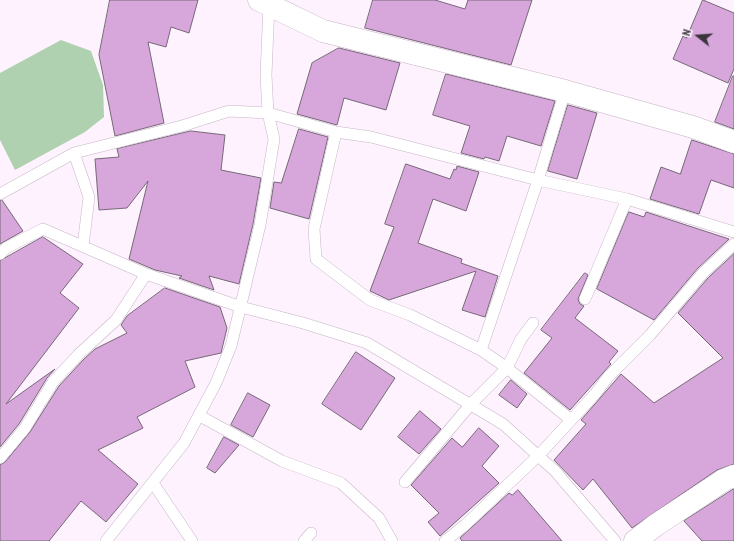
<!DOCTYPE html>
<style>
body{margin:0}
#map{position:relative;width:734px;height:541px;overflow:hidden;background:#fdf2fd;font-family:"PT Sans Narrow",sans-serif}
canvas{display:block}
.north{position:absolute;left:678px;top:16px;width:40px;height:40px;-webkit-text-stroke:3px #fdf2fd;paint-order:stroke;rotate:287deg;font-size:11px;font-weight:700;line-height:16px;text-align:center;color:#3b353c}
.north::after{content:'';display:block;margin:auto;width:14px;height:18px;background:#3b353c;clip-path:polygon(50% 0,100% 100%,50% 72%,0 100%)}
</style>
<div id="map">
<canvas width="734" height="541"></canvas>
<div class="north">N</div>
</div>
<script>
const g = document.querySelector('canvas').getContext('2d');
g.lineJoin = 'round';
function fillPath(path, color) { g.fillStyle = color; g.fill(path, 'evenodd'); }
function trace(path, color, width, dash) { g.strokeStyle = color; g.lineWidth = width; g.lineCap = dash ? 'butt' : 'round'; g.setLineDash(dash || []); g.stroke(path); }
const green = new Path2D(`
 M61 40 91 51 103 85 104 117 85 132 15 170 0 140V73Z`);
const building = new Path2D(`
 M110 0H198L189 33 171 27 166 47 148 42 164 123 115 136 99 55Z
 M373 0H435L465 9 468 0H532L511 65 365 28Z
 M703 0 734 13V69L728 83 673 59 683 36 686 38Z
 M339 48 400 63 386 110 344 98 337 125 297 114 312 63Z
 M446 74 555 101 541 146 507 136 499 161 485 157 484 159 461 153 470 126 433 115Z
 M733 76H734V129L715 122Z
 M568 105 597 113 577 179 548 171Z
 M299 129 328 137 309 219 270 208 274 182 281 183Z
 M191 131 225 135 221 170 261 178 253 224 239 284 209 276 214 290 179 278 182 276 155 270 129 259 148 181 127 208 99 210 95 159 119 157 117 149Z
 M692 140 734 154V188L711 180 699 214 650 199 661 167 680 174Z
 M406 164 450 179 454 169 456 170 457 166 479 172 466 211 433 199 418 243 462 259 461 263 498 276 485 317 462 310 476 271 389 300 370 291 394 227 385 224Z
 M2 200 23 231 0 244V201Z
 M629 212 644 217 646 212 729 239 698 268 654 320 597 289Z
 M43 237 83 264 60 293 79 308 6 404 55 369 47 378 19 424 0 447V261Z
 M734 254V464L717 470 632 528 593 479 583 490 554 460 586 424 581 420 621 374 654 403 723 358 678 313 708 278Z
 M585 273 588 275 578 299 580 304 584 306 575 318 618 351 609 362 611 364 570 410 524 373 552 338 541 330Z
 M165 288 220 307 227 328 221 353 185 361 195 387 137 417 143 428 98 450 138 484 106 522 81 501 49 541H0V465L5 462 30 432 59 386 83 360 95 349 127 333 121 325 127 316Z
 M356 352 395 378 361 430 322 404Z
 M511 380 527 394 517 408 499 395Z
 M248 393 270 405 253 437 231 425Z
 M420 411 441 429 419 454 398 437Z
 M479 428 499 446 482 466 499 483 440 536 428 522 439 513 411 485 452 438 462 447Z
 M224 437 239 445 215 473 207 468Z
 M734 489V541H702L684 521Z
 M518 490 562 541H462L460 538 509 493 512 495Z`);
const lane = new Path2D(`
 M336 132 314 229 316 259 370 300 410 315 481 350 507 368 571 420
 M74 153 89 197 83 246
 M0 194 74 153 182 126 229 111 268 113 336 132 371 137 538 180 627 199 734 232
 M0 254 6 248 43 229 146 274
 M585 299 627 199
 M481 350 538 180 565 91
 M200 416 282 461 341 483 379 518 392 541
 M0 458 25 428 53 382 78 355 116 320 146 274 241 307 303 323 367 343 503 424 555 471 615 541
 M405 482 471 404 507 368 521 339 533 323
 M153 483 192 541
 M106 541 184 443 216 383 231 346 260 225 274 139 268 113 266 75 269 4
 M304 541 311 533
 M445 541 465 525 538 456 595 394 608 377 650 335 703 273 734 244`);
const street = new Path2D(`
 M259 0 323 31 565 91 693 127 734 142
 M635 541 656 525 724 480 734 476`);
fillPath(green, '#afd1af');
fillPath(building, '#d7a6db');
trace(building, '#776878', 1);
trace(lane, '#c6b5c7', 12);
trace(street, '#c6b5c7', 23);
trace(lane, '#fff', 11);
trace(street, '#fff', 22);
</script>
